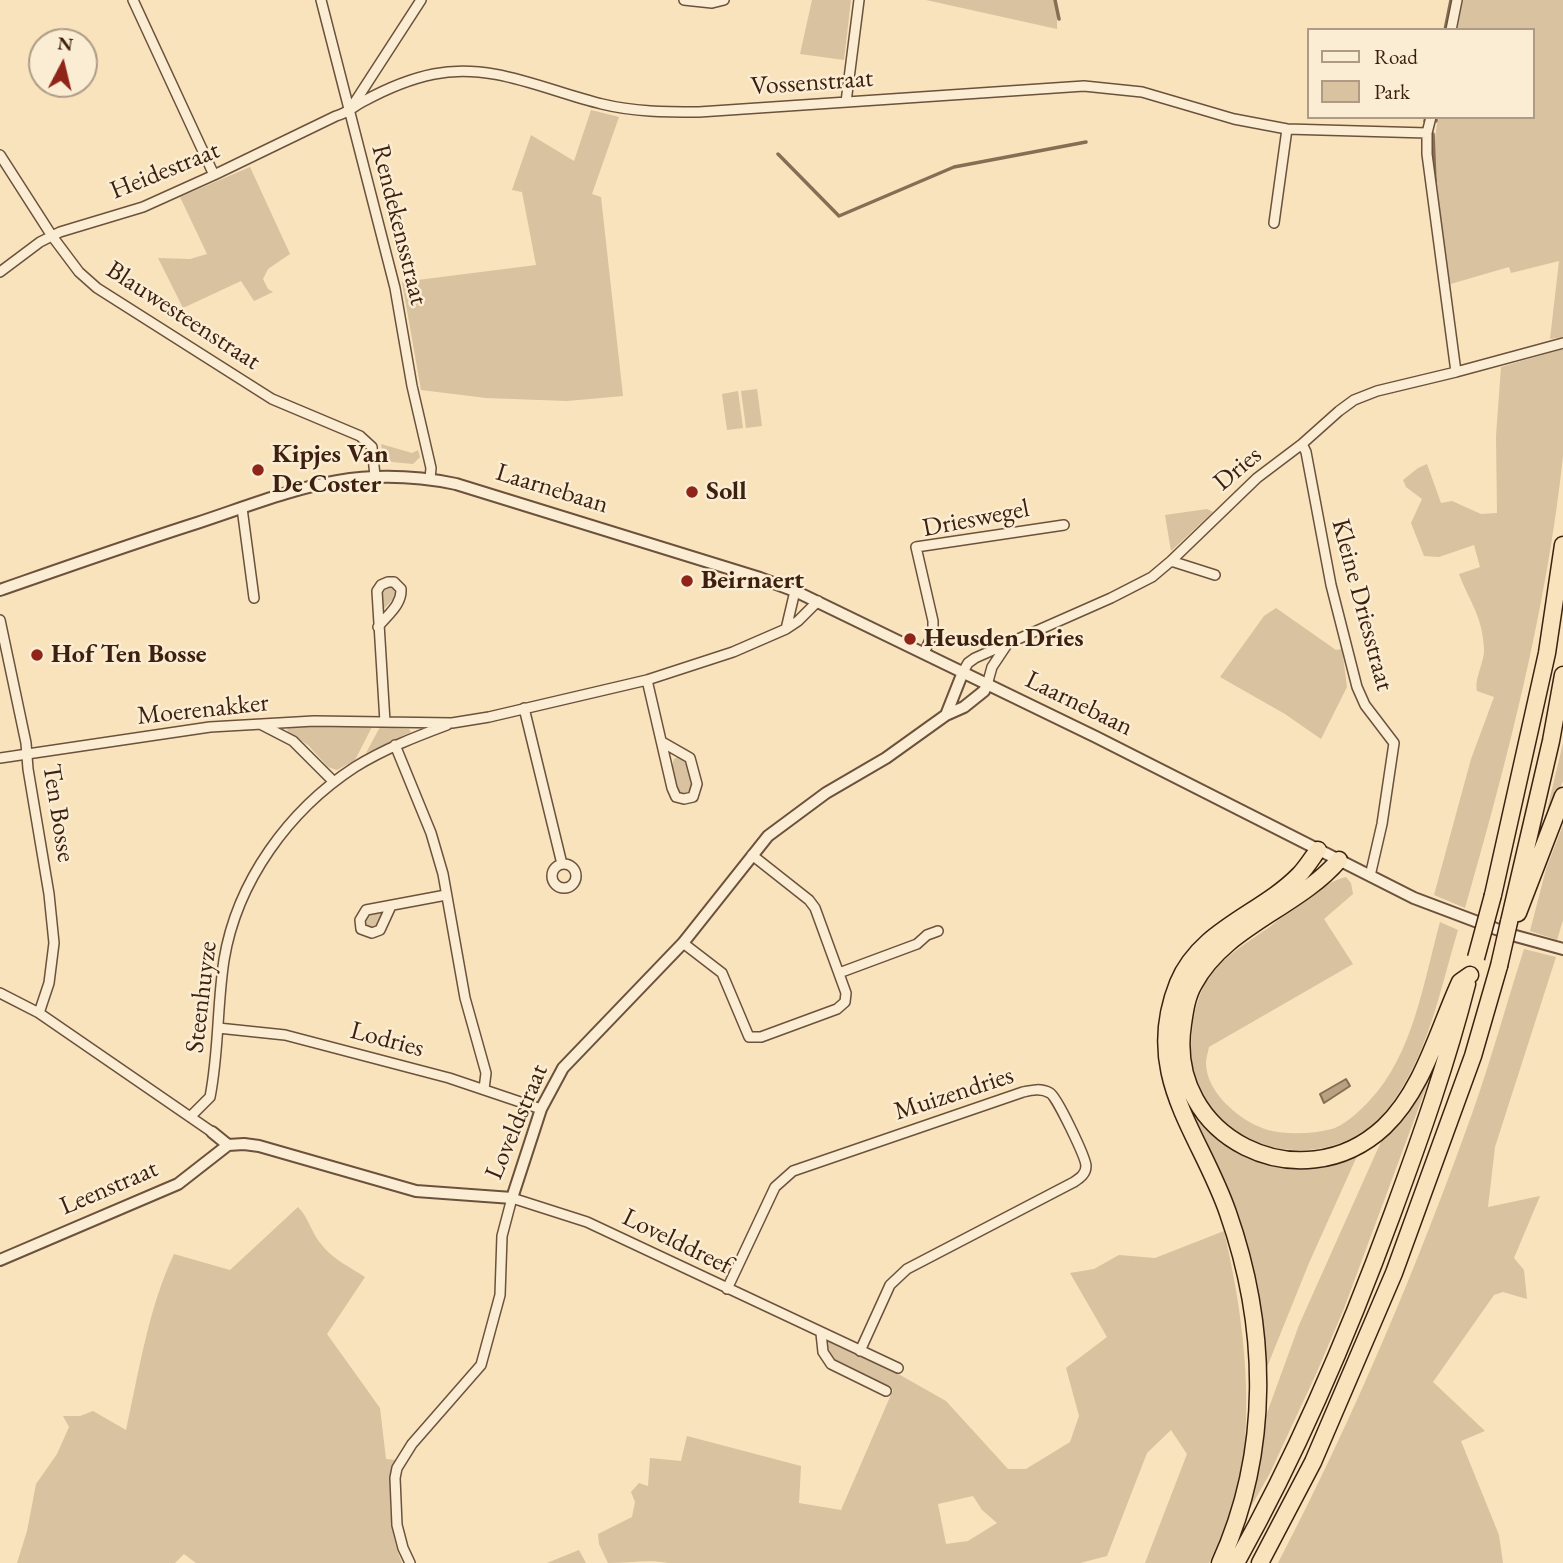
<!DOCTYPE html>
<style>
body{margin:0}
#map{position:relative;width:1563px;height:1563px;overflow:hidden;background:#f8e3bc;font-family:"EB Garamond",serif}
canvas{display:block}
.legend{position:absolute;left:1307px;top:28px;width:228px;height:91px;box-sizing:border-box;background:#faedd3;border:2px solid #af9b85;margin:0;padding:9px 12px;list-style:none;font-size:21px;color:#3e2011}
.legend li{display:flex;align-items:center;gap:14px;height:35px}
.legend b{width:35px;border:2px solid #af9b85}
.north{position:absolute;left:28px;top:28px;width:70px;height:70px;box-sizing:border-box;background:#faedd3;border:2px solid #af9b85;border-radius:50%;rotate:7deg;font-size:19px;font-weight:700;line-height:28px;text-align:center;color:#3e2011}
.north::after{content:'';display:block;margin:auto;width:24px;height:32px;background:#8f2418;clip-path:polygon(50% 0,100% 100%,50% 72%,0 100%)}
</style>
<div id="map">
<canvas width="1563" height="1563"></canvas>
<ul class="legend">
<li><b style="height:9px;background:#faedd3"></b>Road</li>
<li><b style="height:19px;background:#d8c29f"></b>Park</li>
</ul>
<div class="north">N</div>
</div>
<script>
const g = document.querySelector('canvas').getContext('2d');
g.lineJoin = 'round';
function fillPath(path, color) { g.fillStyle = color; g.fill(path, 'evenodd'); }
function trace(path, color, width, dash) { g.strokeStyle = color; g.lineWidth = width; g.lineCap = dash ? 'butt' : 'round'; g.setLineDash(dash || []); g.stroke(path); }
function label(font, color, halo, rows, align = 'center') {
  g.font = font + ' "EB Garamond",serif'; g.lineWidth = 5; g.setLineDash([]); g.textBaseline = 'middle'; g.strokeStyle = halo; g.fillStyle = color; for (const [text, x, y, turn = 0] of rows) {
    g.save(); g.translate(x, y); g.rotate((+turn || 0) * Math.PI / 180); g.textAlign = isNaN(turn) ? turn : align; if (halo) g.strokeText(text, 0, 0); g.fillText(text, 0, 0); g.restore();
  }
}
const green = new Path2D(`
 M812 0H851L844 60 800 54Z
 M926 0H1057V29Z
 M1463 0H1563V337L1550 339 1559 261 1511 273 1509 267 1447 285 1433 152 1438 117H1533V30H1457Z
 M591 110 619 117 592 194 601 197 623 396 567 401 486 398 421 390 402 282 536 265 522 192 512 190 531 135 574 161Z
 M250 167 290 254 268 269 263 279 268 289 273 292 254 301 241 281 183 308 158 258 190 259 207 254 180 197Z
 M1563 349C1563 384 1563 421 1563 456 1547 607 1507 762 1465 908L1434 895 1471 759 1494 697 1477 691C1474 678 1485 662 1484 648 1482 615 1470 603 1459 574L1480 567 1474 545 1439 557 1424 556 1411 523 1422 499 1406 487 1403 480 1418 468 1427 464 1441 503 1452 501 1481 514 1497 513 1496 436 1501 367Z
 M757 389 762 426 746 428 741 391Z
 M738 391 743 428 727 430 722 394Z
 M381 444 412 453 418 450 420 457 413 464 392 462 384 458Z
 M1207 509 1213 512 1171 551 1165 515Z
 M389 587 394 589 396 596 383 610 382 593Z
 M1276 608 1336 650 1342 649 1347 687 1321 739 1285 714 1220 677 1264 616Z
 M290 727H372L355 760 337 770 328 767 308 745 288 732 287 729Z
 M380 727 409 729 411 732 366 753Z
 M1563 743V781L1550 812 1547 810Z
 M678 757 686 761 692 787 686 795 678 791 672 766 674 759Z
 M1563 825V920L1557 940 1530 931 1546 869Z
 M1346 877 1351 883 1353 894 1324 919 1353 964 1209 1047C1208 1052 1206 1058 1206 1063 1206 1093 1241 1122 1268 1130 1287 1135 1313 1134 1332 1129 1345 1125 1361 1110 1370 1100 1413 1055 1424 980 1440 922L1458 930C1440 990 1428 1056 1389 1107 1336 1178 1212 1159 1193 1068 1190 1056 1191 1044 1192 1032 1193 1014 1199 991 1210 976 1224 956 1251 940 1271 926 1293 909 1318 884 1346 877Z
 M383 913 375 927H366L363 922 368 915Z
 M1524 949 1556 957 1495 1147 1488 1207 1540 1196 1514 1258 1524 1270 1527 1299 1503 1292 1494 1295 1433 1382 1485 1431 1461 1441 1499 1535 1503 1563H1278C1354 1417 1418 1265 1473 1111 1492 1057 1507 1002 1524 949Z
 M1177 1060C1186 1079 1197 1112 1209 1128 1235 1162 1287 1173 1327 1165 1337 1163 1348 1158 1358 1154L1309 1263 1265 1372 1254 1272 1244 1238 1190 1117 1175 1077Z
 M1430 1068 1433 1069 1343 1311 1316 1374 1270 1473 1243 1521 1257 1469 1263 1424 1299 1325 1384 1135Z
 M298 1207C309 1218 311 1232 321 1244 331 1258 351 1268 365 1277L327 1334 380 1408 386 1459 395 1460C387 1494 389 1530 402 1563H196L184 1554 175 1563H17L27 1531 36 1484 57 1454 69 1427 63 1416H80L93 1411 126 1430C139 1372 148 1309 174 1254L230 1270Z
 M1224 1231C1243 1313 1254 1399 1240 1482 1235 1510 1220 1538 1209 1563H1145L1187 1454 1171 1430 1147 1453 1107 1556 1080 1563H668C649 1559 629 1563 608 1563L599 1544 598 1534 632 1517 635 1502 631 1492 639 1483 648 1486 650 1458 681 1461 687 1436 801 1466 799 1503 841 1510 893 1390C878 1385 839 1371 831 1358 828 1353 828 1347 827 1341L893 1371 946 1401 1008 1469H1026L1070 1442 1079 1416 1066 1368 1107 1337 1070 1273 1094 1269 1119 1255 1155 1258ZM973 1496 982 1510 997 1523 968 1541 946 1544 938 1504Z
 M579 1550 586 1563H547Z`);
const water = new Path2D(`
 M1346 1079 1350 1086 1324 1103 1320 1094Z`);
const stream = new Path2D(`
 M1055 0 1059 19
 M1445 30 1451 0
 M1425 121 1426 117
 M1436 121V117
 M1433 134 1435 182
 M778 154 839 216 954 167 1086 142`);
const minor = new Path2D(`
 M133 0 214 175
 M321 0 395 288 412 386 431 468 430 479
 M684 0 712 3 724 0
 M1451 30 1457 0
 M846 102 859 0
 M353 105 421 0
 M1431 117 1427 133V154L1456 372
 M0 155 52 236 79 272 97 288 272 399 360 436 372 447 375 476
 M1274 223 1287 129
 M0 272 40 242 60 232 143 207 214 175 336 116C348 113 354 106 364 101 386 89 409 79 434 74 492 62 547 91 602 104 634 112 666 112 699 112L1084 86 1142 92 1234 119 1287 129 1427 133
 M1302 444 1306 452 1331 585 1357 687 1365 705 1394 743 1382 824 1370 876
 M242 508 254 598
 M1171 561 1215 575
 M0 620 26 743 28 769 49 894 54 943 49 983 39 1013
 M378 627C387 615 402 605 401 589L394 582H388L381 585 377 591 385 722
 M786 629 795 591
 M924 653 933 633V621L916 547 1064 525
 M963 672 968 663 975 658 1111 598 1152 577 1171 561 1257 478 1302 444 1339 411 1354 400 1377 391 1456 372 1563 343
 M647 680 672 788 676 797 684 799 693 797 697 784 690 758 662 742
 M987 685 992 667 1006 646
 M524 708 562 864
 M262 725 293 741 334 782
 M395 745 431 833 443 874 465 998 486 1073 484 1089
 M0 758 210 727 314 721 452 723 489 717 647 680 733 652 786 629 798 621 818 601
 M552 876a12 12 0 1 1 24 0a12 12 0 1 1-24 0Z
 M391 906 380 930 372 933 361 929 360 920 366 910 446 895
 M683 943 722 973 749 1037H761L837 1009 845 1002 846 993 815 908 809 900 752 855
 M839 973 917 944 927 935 938 931
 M0 993 39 1013 212 1132
 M218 1028 285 1035 449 1078 541 1109
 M190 1117 210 1097C219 1052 217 1005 224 960 237 881 289 810 355 767 384 749 415 737 447 725
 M727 1289 775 1187 793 1171 1023 1092C1032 1090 1041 1088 1050 1093 1057 1097 1086 1158 1086 1166 1086 1174 1080 1178 1074 1182L907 1269 890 1285 860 1351
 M821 1333 823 1352 831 1364 886 1391
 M410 1563 403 1548 397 1525 395 1478 397 1468 412 1444 481 1365 500 1295 502 1236 512 1198 587 1222 898 1368`);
const tertiary = new Path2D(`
 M0 590C66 567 131 544 197 523 293 491 352 463 456 484L760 578 795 591 1096 737 1414 898 1512 935 1563 949
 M946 715 963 672
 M212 1132 228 1145 244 1144 259 1146 416 1191 512 1198 541 1109 563 1068 683 943 768 836 826 793 886 758 946 715 964 707 984 691 987 685
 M0 1260 178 1184 228 1145`);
const motorway = new Path2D(`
 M1339 860C1298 908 1225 926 1194 984 1187 996 1185 1010 1183 1024 1165 1138 1301 1204 1384 1127 1423 1090 1438 1030 1460 982L1470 975
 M1493 895 1547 653 1563 545
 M1518 913 1563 796
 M1509 922 1551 741 1563 675
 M1220 1563C1271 1451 1268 1327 1228 1213 1200 1132 1141 1075 1178 983 1200 929 1261 914 1299 875 1306 868 1312 858 1318 850
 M1236 1563C1298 1452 1348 1335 1392 1215 1420 1139 1447 1063 1467 984
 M1260 1563 1313 1462 1394 1273 1473 1056 1499 966`);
const motorwayBridge = new Path2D(`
 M1476 958 1493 895
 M1499 966 1509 922`);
const markers = [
 [258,470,7,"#8f2418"],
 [692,492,7,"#8f2418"],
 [687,581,7,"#8f2418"],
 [910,639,7,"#8f2418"],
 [37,655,7,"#8f2418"]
];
const streetNames = [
 ["Vossenstraat",812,83,-4],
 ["Heidestraat",165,171,-22],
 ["Rendekensstraat",399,225,76],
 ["Blauwesteenstraat",183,316,33],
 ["Dries",1238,469,-40],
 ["Laarnebaan",552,489,17],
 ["Drieswegel",976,519,-11],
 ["Kleine Driesstraat",1362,605,75],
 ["Laarnebaan",1079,704,26],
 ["Moerenakker",203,710,-6],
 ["Ten Bosse",58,813,81],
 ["Steenhuyze",202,997,-83],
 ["Lodries",387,1040,15],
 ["Muizendries",954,1094,-18],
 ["Loveldstraat",517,1122,-67],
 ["Leenstraat",109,1188,-23],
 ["Lovelddreef",677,1242,26]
];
const poiNames = [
 ["Kipjes Van",272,455],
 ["De Coster",272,485],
 ["Soll",706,492],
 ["Beirnaert",701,581],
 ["Heusden Dries",924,639],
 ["Hof Ten Bosse",51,655]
];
fillPath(green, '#d8c29f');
fillPath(water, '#b9a182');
trace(water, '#886d55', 2);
trace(stream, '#886d55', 3.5);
trace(minor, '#6c513c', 12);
trace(tertiary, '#6c513c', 14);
trace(motorway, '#3e2011', 19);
trace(minor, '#faedd3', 9);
trace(tertiary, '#faedd3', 10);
trace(motorway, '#f8e3bc', 16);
trace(motorwayBridge, '#3e2011', 19, []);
trace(motorwayBridge, '#f8e3bc', 16);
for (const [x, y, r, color] of markers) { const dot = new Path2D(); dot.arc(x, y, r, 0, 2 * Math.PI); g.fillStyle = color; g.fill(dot); trace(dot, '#faedd3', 2.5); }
label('26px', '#3e2011', '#faedd3', streetNames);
label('bold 26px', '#3e2011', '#faedd3', poiNames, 'left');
</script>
